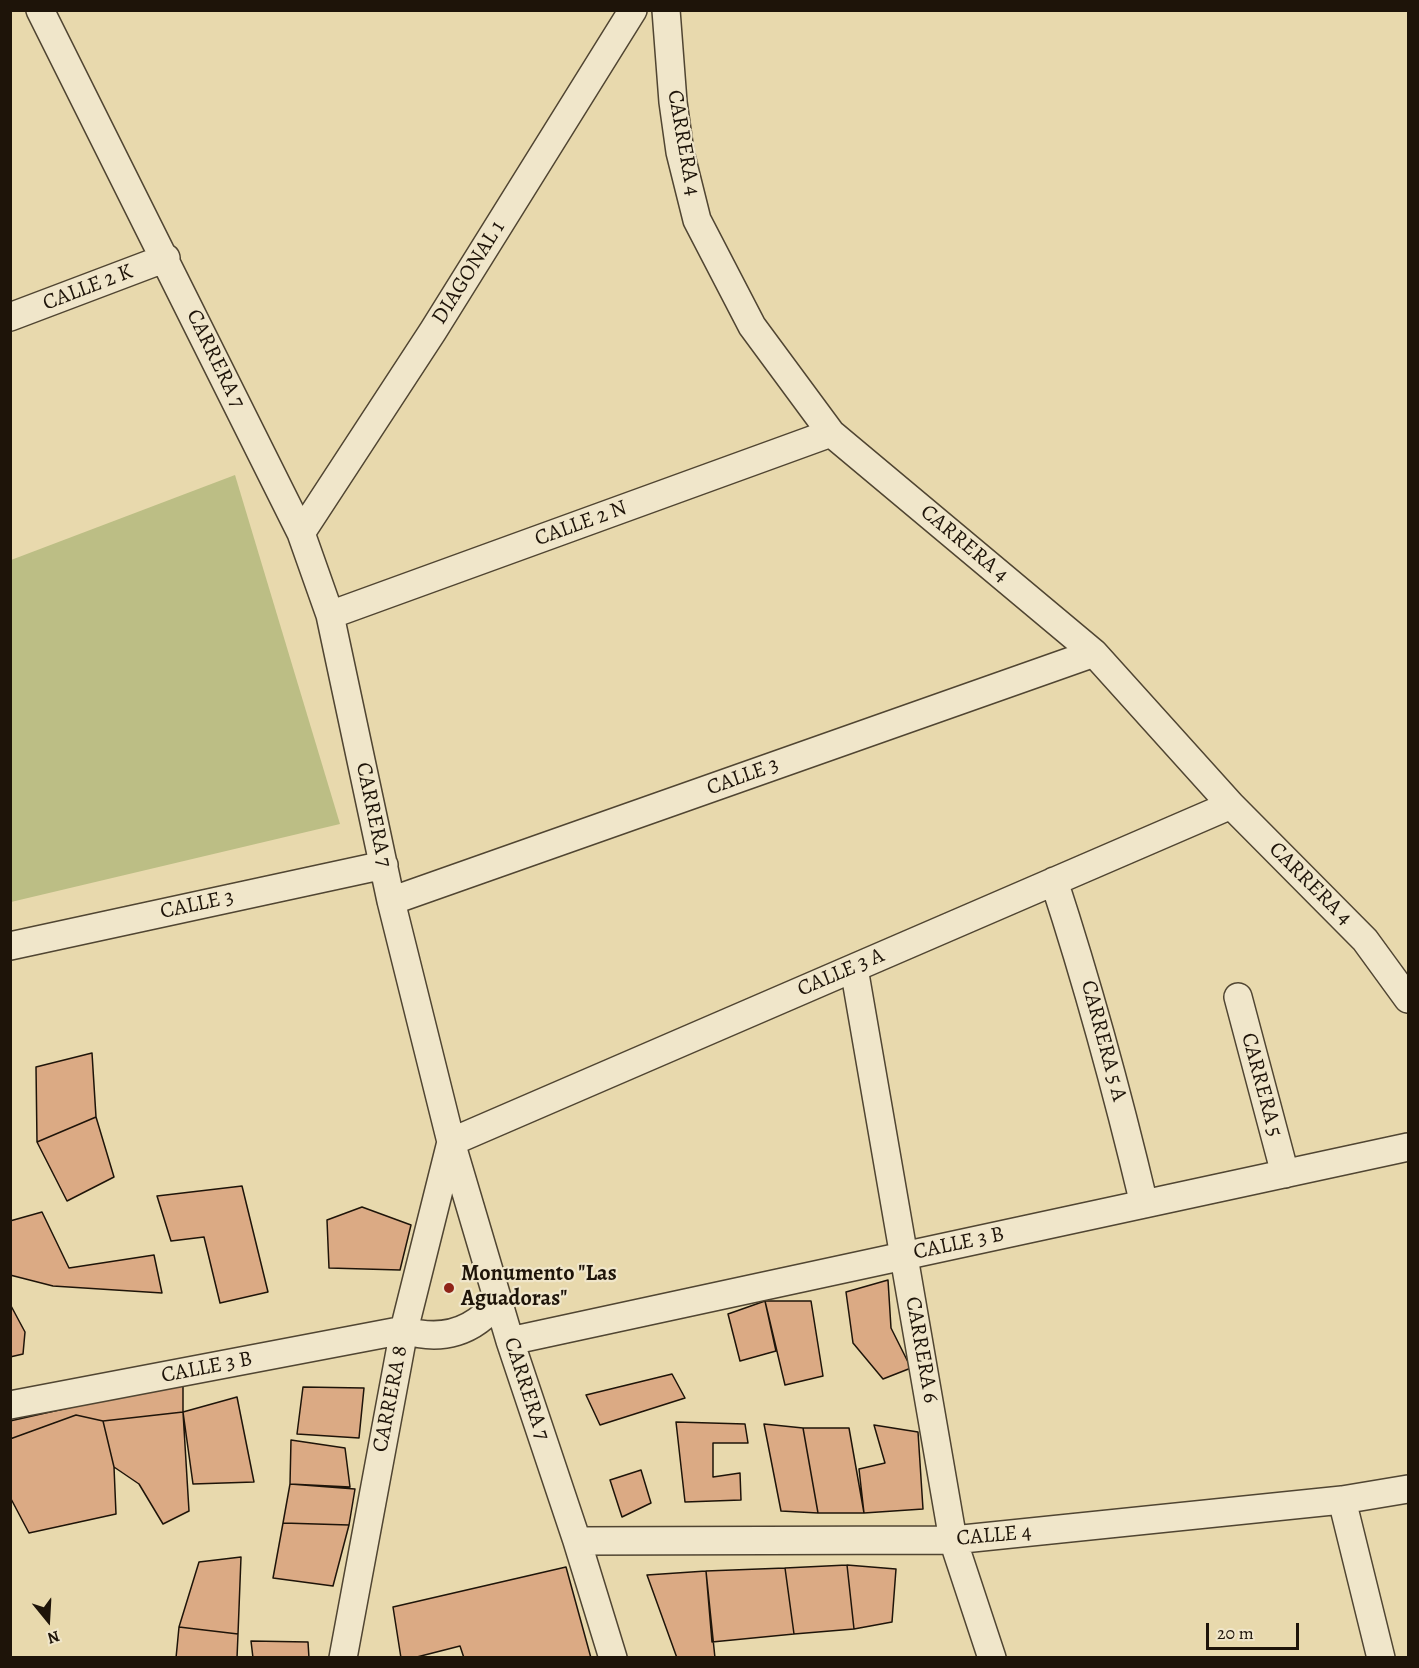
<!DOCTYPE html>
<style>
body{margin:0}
#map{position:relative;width:1419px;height:1668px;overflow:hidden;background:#e8d9ad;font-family:Alegreya,serif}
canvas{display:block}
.frame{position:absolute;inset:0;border:12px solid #1e1409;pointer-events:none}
.north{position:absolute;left:18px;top:1590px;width:60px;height:60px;-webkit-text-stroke:4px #f0e6ca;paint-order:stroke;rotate:162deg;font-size:16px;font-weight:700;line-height:24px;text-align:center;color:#1e1409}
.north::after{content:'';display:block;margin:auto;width:21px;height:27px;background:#1e1409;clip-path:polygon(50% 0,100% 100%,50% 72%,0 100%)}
.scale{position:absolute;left:1206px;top:1623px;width:93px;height:27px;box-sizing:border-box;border:3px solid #1e1409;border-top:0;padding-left:8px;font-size:18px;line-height:21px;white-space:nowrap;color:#1e1409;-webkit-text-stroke:4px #f0e6ca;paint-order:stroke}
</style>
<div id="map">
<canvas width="1419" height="1668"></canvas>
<div class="frame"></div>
<div class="north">N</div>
<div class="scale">20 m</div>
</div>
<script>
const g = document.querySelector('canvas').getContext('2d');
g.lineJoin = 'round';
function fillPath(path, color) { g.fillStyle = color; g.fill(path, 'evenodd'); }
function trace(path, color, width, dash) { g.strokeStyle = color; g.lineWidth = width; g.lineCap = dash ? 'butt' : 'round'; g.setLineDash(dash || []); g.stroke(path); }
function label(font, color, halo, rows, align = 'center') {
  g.font = font + ' Alegreya,serif'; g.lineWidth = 4.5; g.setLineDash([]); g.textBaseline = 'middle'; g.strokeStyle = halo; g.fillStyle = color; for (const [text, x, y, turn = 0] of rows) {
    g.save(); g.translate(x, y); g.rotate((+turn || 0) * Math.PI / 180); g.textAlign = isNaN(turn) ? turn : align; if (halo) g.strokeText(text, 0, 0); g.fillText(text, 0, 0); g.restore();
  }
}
const green = new Path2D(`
 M235 475 340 824 11 902V560Z`);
const building = new Path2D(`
 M92 1053 96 1117 37 1142 36 1067Z
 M96 1117 114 1177 67 1201 37 1142Z
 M242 1186 268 1292 220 1303 204 1237 171 1241 157 1196Z
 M362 1207 411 1225 400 1270 329 1268 327 1220Z
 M42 1212 69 1268 154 1255 162 1293 53 1286 10 1275V1221Z
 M888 1280 891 1328 911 1368 883 1379 853 1343 846 1292Z
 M765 1301 776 1351 740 1361 728 1314Z
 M765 1301H811L823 1376 785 1385Z
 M10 1304 25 1332 23 1354 10 1357Z
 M672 1374 685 1398 600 1425 586 1395Z
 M183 1382V1412L103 1421 76 1415 10 1439V1421Z
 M303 1387 364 1388 359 1438 297 1434Z
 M237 1397 254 1482 193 1484 183 1412Z
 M183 1412 189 1511 163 1524 139 1484 114 1467 103 1421Z
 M76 1415 103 1421 114 1467 116 1514 29 1533 10 1497V1439Z
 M676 1422 745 1424 748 1443H713V1477L740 1473 741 1500 685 1502Z
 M764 1424 803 1428 818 1513 781 1511Z
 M874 1425 918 1432 923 1509 864 1513 859 1469 885 1463Z
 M803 1428H849L864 1513H818Z
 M291 1440 345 1448 350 1487 290 1484Z
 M641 1470 651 1503 622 1517 610 1480Z
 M290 1484 355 1489 349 1525 283 1523Z
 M283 1523 349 1525 333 1586 273 1578Z
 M241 1557 238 1634 179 1627 199 1562Z
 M847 1565 854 1629 794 1634 785 1568Z
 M847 1565 896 1569 892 1622 854 1629Z
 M566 1567 591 1658H464L460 1646 413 1658H401L393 1607Z
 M785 1568 794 1634 712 1642 706 1571Z
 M706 1571 715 1658H677L647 1575Z
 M179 1627 238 1634 237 1658H176Z
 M251 1641 308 1642 309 1658H253Z`);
const minor = new Path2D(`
 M40 10 301 533 330 615 391 901 451 1142 510 1341 577 1541 613 1658
 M666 10 673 102 680 152 697 220 752 326 831 433 1094 653 1231 805 1365 940 1408 999
 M10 317 166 258
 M301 533 433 331 633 10
 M330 615 831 433
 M1054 881C1089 988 1118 1095 1144 1204
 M391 901 1094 653
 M10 946 384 865
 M854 968 953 1540 992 1658
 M1238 997 1285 1174
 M510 1341 1408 1147
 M10 1405 404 1330C442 1342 474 1332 498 1301
 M1342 1500 1381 1658
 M577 1541 953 1540 1342 1500 1408 1489
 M343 1658 404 1330 451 1142 1231 805`);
const markers = [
 [449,1288,6,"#8f2418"]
];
const streetNames = [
 ["CARRERA 4",683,143,80],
 ["DIAGONAL 1",469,273,-58],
 ["CALLE 2 K",88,288,-21],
 ["CARRERA 7",215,359,64],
 ["CALLE 2 N",581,524,-20],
 ["CARRERA 4",964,544,40],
 ["CALLE 3",743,777,-20],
 ["CARRERA 7",373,815,78],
 ["CARRERA 4",1310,884,45],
 ["CALLE 3",197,905,-12],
 ["CALLE 3 A",841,973,-23],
 ["CARRERA 5 A",1103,1041,75],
 ["CARRERA 5",1261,1085,75],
 ["CALLE 3 B",959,1244,-12],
 ["CARRERA 6",921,1350,80],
 ["CALLE 3 B",207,1368,-11],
 ["CARRERA 7",526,1389,72],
 ["CARRERA 8",391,1399,-79],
 ["CALLE 4",994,1536,-5]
];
const poiNames = [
 ["Monumento \"Las",461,1275],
 ["Aguadoras\"",461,1300]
];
fillPath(green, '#bcbe85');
fillPath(building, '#dbaa84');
trace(building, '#1e1409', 1.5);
trace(minor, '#504532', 30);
trace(minor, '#f0e6ca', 27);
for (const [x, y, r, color] of markers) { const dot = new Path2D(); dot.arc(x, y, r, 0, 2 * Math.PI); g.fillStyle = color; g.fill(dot); trace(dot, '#f0e6ca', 2); }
label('22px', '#1e1409', '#f0e6ca', streetNames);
label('bold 22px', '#1e1409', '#f0e6ca', poiNames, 'left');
</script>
